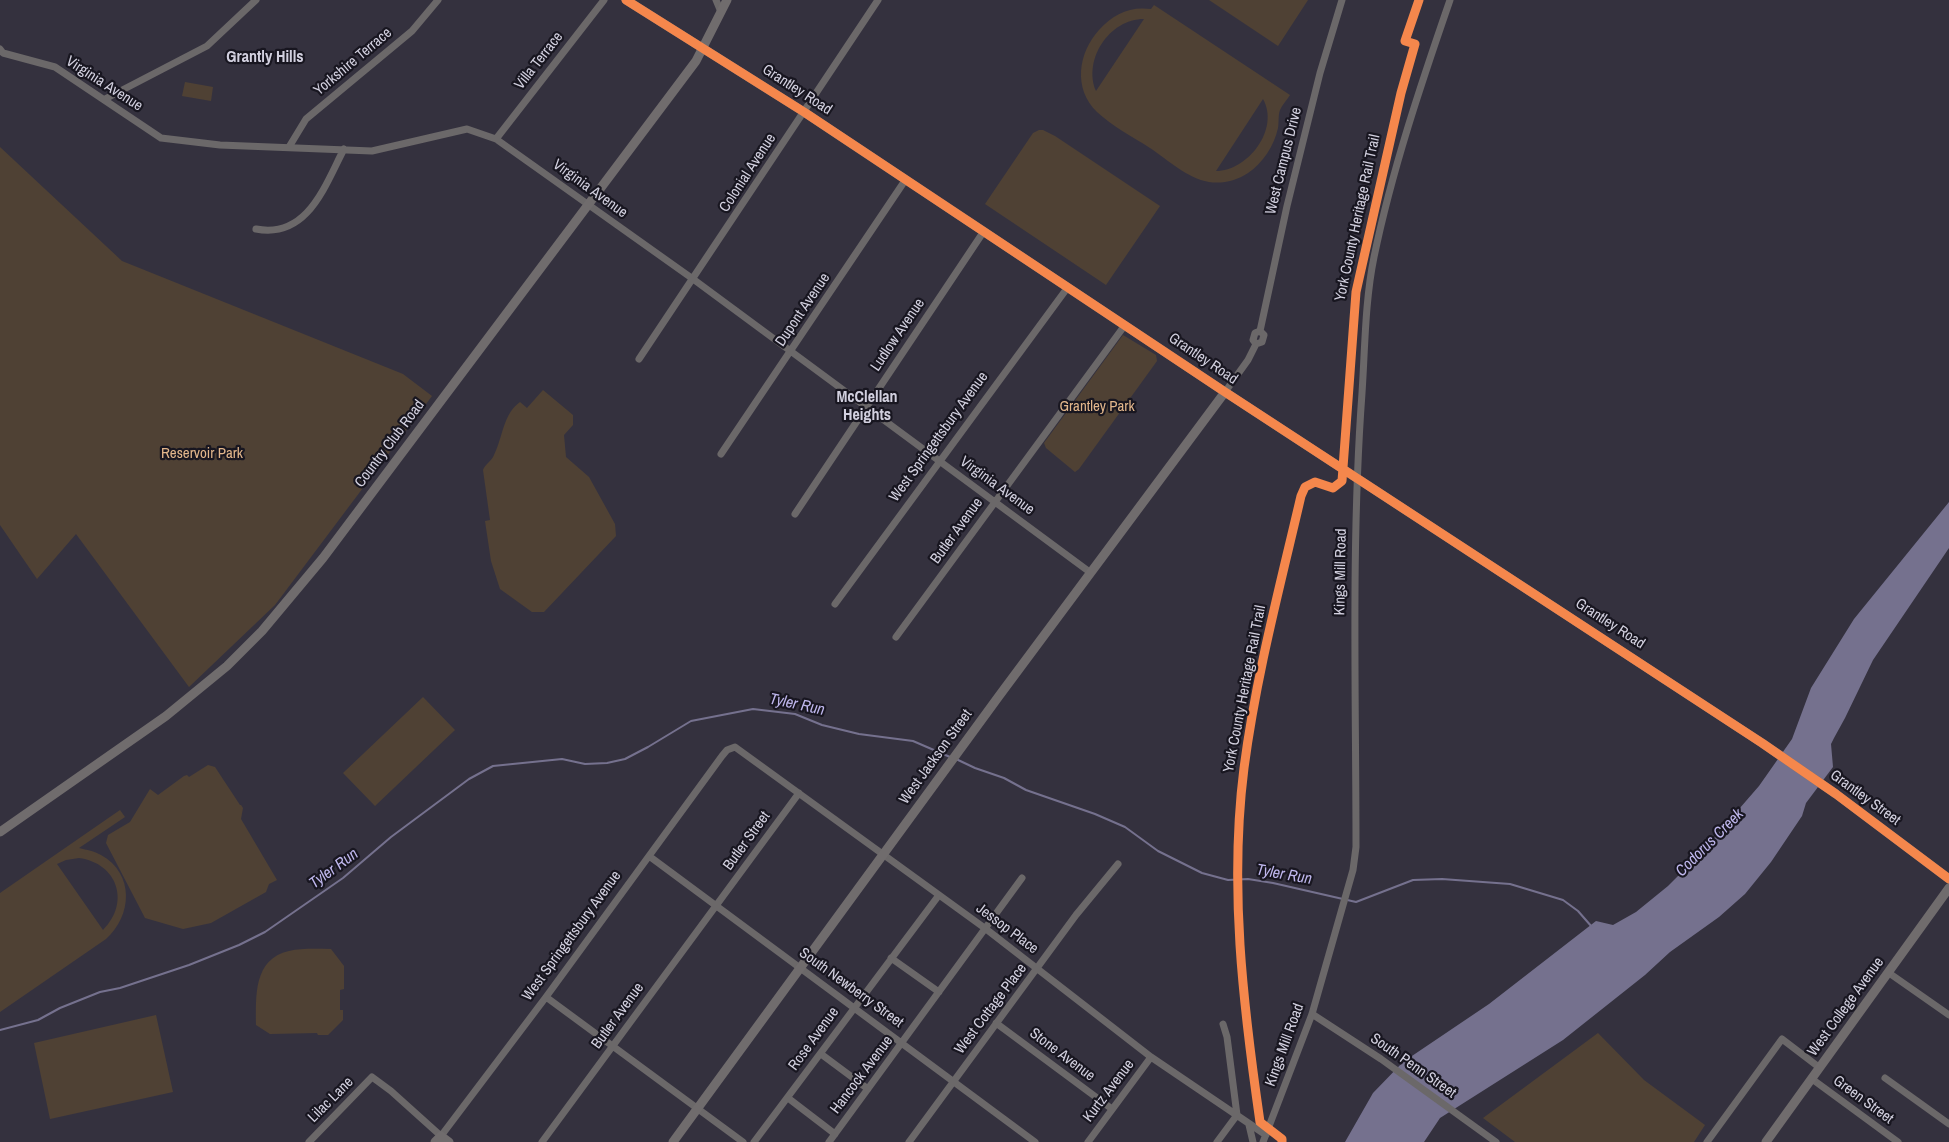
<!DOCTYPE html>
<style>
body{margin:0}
canvas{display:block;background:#34313e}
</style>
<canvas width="1949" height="1142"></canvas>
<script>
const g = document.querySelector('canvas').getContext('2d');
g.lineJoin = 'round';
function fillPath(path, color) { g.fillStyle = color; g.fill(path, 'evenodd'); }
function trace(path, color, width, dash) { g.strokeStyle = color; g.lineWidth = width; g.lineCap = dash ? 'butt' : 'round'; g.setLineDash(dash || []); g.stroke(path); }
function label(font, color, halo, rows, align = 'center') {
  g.font = font + ' "Archivo Narrow",sans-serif'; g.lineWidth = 4.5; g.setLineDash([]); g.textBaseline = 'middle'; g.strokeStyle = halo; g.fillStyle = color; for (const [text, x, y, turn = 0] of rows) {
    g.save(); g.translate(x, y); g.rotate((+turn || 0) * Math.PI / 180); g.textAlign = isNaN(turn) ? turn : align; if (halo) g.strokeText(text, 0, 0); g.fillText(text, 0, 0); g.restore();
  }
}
const green = new Path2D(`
 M1209 0H1308L1278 46Z
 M1154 5 1290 95C1287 100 1282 105 1280 110 1278 115 1279 123 1278 128 1274 146 1263 163 1248 173 1236 181 1222 184 1209 182 1187 178 1168 160 1150 148 1133 137 1112 126 1097 112 1073 89 1078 53 1099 30 1113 14 1130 6 1151 9ZM1144 19 1096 91C1083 60 1109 19 1144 19ZM1263 99C1280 129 1248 171 1216 171Z
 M185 82 213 87 211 101 182 96Z
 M1039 130H1043L1055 136 1160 206 1106 285 985 204 1033 133Z
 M0 147 122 261 403 374 432 396 275 605 189 687 76 534 37 579 0 525Z
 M1123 335 1156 355 1157 361 1079 469 1075 472 1046 448 1044 443Z
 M543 390 573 415V425L564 435 566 457 589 477 615 524 616 536 544 612H532L500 589 491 561 485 521 490 520 483 470C485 464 492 461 494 455 503 437 503 414 520 402L527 408Z
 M423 697 455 730 375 806 343 773Z
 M208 765 215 767 240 805H241L243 808 241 819 277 880 269 884 266 892 211 923 183 929 145 918 106 843 108 835 130 822 150 789 158 795 184 776 187 775 189 777Z
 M120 810 125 817 79 848C87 850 94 851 101 855 135 874 132 916 106 939L0 1012V893ZM79 858C117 863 131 902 103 930L57 864 66 860Z
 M331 949 344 966V989L340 990V1010H343V1020L328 1035H318L317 1033 270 1034 256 1025C256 997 253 959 289 951 302 948 317 949 331 949Z
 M156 1015 173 1092 50 1119 34 1043Z
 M1598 1033 1644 1080 1705 1125 1694 1142H1515L1483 1118Z`);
const water = new Path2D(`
 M1949 502V548L1873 660 1845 718 1834 738 1831 744 1833 767 1806 803 1802 816 1771 862 1745 894 1719 917 1670 952 1645 975 1563 1040 1440 1118 1424 1142H1345L1373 1093 1403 1062 1489 1004 1596 921 1613 925 1636 912 1668 886 1700 854 1759 786 1792 739 1811 688 1854 619Z`);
const stream = new Path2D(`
 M956 759 975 768 1004 778 1026 790 1095 814 1125 827 1158 851 1202 873 1228 880 1248 879 1273 883 1356 902 1413 880 1442 879 1510 884 1563 900 1578 911 1592 927
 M0 1030 38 1020 60 1008 100 992 120 988 189 965 239 945 265 932 343 878 391 837 469 779 493 766 562 759 585 764 607 763 625 759 648 747 691 721 753 709 795 714 822 725 859 734 913 741 950 757`);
const street = new Path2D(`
 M716 0 721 12
 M0 49 3 53 55 67 161 138 220 145 372 151 467 129 496 139 693 279 1091 573
 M105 99 207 46 256 0
 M496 139 604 0
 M289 147 306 119 412 31 438 0
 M256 229C308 239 325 185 344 149
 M1256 344 1253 340 1255 333 1260 331
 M639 359 878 0
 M1225 392 1248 360 1256 344 1262 342 1264 335 1260 331 1287 206 1320 73 1342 0
 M721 454 906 179
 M795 514 984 231
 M835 604 1068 287
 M896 637 1125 325
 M649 856 1035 1142
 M891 958 939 992
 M1889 973 1949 1015
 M546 997 743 1142
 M1312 1014 1381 1059 1496 1142
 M996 1023 1112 1109
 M821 1054 868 1089
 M1885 1078 1949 1124
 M1812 1079 1898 1142
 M788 1098 835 1134
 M1249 1125 1253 1142
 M309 1142 372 1077 391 1091 441 1136 546 997 722 756 727 750 735 747 986 929 1151 1057 1266 1135
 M542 1142 799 793
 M754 1142 939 895
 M829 1142 1022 878
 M909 1142 1076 915 1118 864
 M1088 1142 1151 1057
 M1217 1142 1237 1115 1227 1037 1223 1024
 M1263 1142 1312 1014 1353 870 1356 847C1356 695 1351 544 1362 393 1365 348 1365 301 1374 257 1392 170 1421 84 1450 0
 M1707 1142 1782 1039 1820 1068`);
const secondary = new Path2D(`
 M626 0 804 112 1225 392 1762 743 1836 794 1949 879
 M0 832 166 716 227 666 262 631 323 558 696 61 727 0
 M435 1142 441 1136 449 1142
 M673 1142 999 696 1225 392
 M1766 1142 1949 888`);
const cycleway = new Path2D(`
 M626 0 804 112 1225 392 1762 743 1836 794 1949 879
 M1282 1142V1139L1260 1122C1243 1004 1229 886 1244 768 1256 676 1280 586 1301 496L1305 487 1315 482 1333 488 1342 481 1356 292 1401 93 1415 44 1405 41 1419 0`);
const streetNames = [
 ["Villa Terrace",539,61,-52],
 ["Yorkshire Terrace",353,62,-40],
 ["Virginia Avenue",104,84,33],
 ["Grantley Road",797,90,33],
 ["West Campus Drive",1284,161,-76],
 ["Colonial Avenue",748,173,-57],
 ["Virginia Avenue",590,189,36],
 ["York County Heritage Rail Trail",1358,218,-78],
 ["Dupont Avenue",803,310,-56],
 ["Ludlow Avenue",898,335,-56],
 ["Grantley Road",1203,359,34],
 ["West Springettsbury Avenue",939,437,-54],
 ["Country Club Road",390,444,-53],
 ["Virginia Avenue",997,486,36],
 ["Butler Avenue",957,531,-54],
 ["Kings Mill Road",1341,572,-89],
 ["Grantley Road",1610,624,33],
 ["York County Heritage Rail Trail",1245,689,-79],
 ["West Jackson Street",936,757,-54],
 ["Grantley Street",1865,798,36],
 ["Butler Street",747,841,-54],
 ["Jessop Place",1007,929,37],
 ["West Springettsbury Avenue",572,936,-54],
 ["South Newberry Street",851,988,36],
 ["West College Avenue",1846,1007,-54],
 ["West Cottage Place",991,1009,-53],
 ["Butler Avenue",618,1016,-54],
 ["Rose Avenue",814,1039,-54],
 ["Kings Mill Road",1285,1045,-70],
 ["Stone Avenue",1062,1055,37],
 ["South Penn Street",1413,1066,35],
 ["Hancock Avenue",862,1075,-53],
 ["Kurtz Avenue",1109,1091,-53],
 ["Lilac Lane",331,1100,-45],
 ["Green Street",1863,1100,36]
];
const parkNames = [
 ["Grantley Park",1097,407],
 ["Reservoir Park",202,454]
];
const neighbourhoodNames = [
 ["Grantly Hills",265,58],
 ["McClellan",867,398],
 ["Heights",867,416]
];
const waterNames = [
 ["Tyler Run",797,705,12],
 ["Codorus Creek",1710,843,-45],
 ["Tyler Run",334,869,-36],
 ["Tyler Run",1284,875,10]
];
fillPath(green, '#4f4134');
fillPath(water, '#75718e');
trace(stream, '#75718e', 2);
trace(street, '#6b6869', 7);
trace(secondary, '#706c6d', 9);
trace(cycleway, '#f5874c', 9);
label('15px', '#d2d0df', '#181620', streetNames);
label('15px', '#e2b68b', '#181620', parkNames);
label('bold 16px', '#d2d0df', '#181620', neighbourhoodNames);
label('italic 16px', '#bfb7ed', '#181620', waterNames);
</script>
